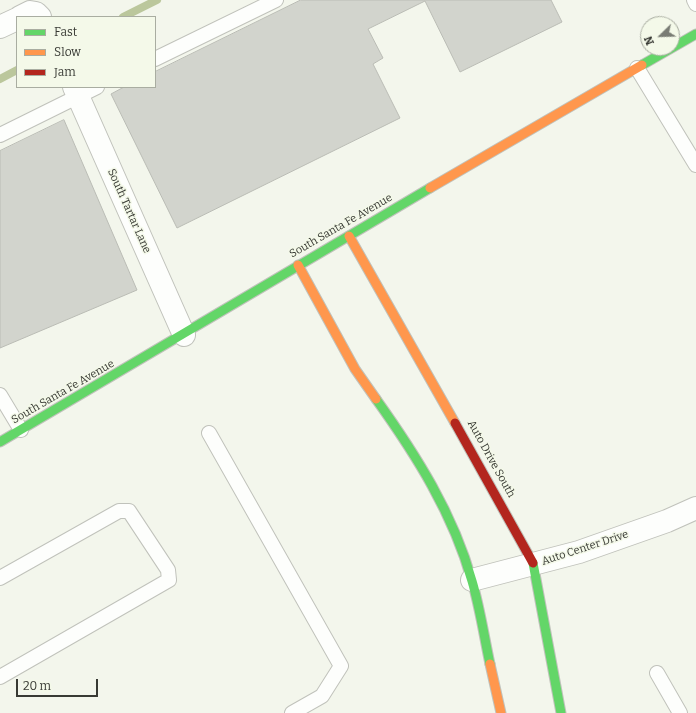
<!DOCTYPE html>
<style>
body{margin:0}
#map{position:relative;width:696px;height:713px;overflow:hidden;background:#f3f6ec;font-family:Bitter,serif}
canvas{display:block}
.legend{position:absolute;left:16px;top:16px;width:140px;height:72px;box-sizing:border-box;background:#f4f9e9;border:1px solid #a9ada1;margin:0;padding:5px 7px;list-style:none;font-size:12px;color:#383a34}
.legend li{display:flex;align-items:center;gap:8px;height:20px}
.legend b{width:20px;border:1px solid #a9ada1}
.north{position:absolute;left:640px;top:16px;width:40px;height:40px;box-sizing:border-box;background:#f4f9e9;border:1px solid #a9ada1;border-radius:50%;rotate:247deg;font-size:11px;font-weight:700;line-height:16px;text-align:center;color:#383a34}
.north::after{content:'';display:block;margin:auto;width:14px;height:18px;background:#797c74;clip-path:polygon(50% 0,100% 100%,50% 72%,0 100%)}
.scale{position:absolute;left:16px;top:679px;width:82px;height:18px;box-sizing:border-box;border:2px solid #383a34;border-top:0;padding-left:5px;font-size:12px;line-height:14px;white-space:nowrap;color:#383a34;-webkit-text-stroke:3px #f4f9e9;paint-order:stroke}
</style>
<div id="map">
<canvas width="696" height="713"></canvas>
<ul class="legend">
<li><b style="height:5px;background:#63d668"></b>Fast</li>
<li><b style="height:5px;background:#ff974d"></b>Slow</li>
<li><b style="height:5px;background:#b3261e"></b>Jam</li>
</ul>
<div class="north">N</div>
<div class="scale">20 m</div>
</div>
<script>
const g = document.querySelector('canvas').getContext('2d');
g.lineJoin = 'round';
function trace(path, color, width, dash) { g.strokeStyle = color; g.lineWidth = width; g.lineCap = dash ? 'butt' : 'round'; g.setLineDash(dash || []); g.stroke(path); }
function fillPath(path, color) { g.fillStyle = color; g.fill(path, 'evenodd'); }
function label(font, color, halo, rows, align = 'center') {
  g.font = font + ' Bitter,serif'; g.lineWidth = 3; g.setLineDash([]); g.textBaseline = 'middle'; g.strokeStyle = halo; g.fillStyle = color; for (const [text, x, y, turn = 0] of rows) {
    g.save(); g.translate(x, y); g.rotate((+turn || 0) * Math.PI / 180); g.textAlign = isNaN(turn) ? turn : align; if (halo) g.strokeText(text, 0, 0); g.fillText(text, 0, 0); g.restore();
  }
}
const stream = new Path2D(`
 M123 17 157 0
 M0 79 17 70`);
const building = new Path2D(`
 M301 0H551L562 22 460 72 425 1 368 29 383 58 373 64 400 118 177 228 111 94 124 87H155V72Z
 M64 120 137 290 0 348V151Z`);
const lane = new Path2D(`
 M694 0 696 4
 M155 59 276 0
 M637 68 696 165
 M0 135 97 87
 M0 395 21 430
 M209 433 341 666 322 696 292 713
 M0 578 119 511H129L168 570 169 580 0 677
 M657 673 680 713`);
const street = new Path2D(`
 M20 17 30 12 36 13 40 17
 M0 27 17 19
 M74 87 184 335
 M472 580 579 552 667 521 696 508`);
const fast = new Path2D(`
 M642 65 696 34
 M376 399C416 455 453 513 472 581 480 608 484 636 490 664
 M0 442 430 188
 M533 563 561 713`);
const slow = new Path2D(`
 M430 188 642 65
 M349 236 455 423
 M298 265 355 369 376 399
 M490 664 501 713`);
const jam = new Path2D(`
 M455 423 533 563`);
const streetNames = [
 ["South Tartar Lane",129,211,66],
 ["South Santa Fe Avenue",341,226,-30],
 ["South Santa Fe Avenue",63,392,-30],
 ["Auto Drive South",491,459,61],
 ["Auto Center Drive",585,548,-18]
];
trace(stream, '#bbc79c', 8);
fillPath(building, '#d2d4cd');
trace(building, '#babcb5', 1);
trace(lane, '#c0c2bb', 16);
trace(street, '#c0c2bb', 24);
trace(fast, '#c0c2bb', 11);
trace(slow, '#c0c2bb', 11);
trace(jam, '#c0c2bb', 11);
trace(lane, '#fdfefc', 14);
trace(street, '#fdfefc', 22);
trace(fast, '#63d668', 9);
trace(slow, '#ff974d', 9);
trace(jam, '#b3261e', 9);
label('11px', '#383a34', '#f4f9e9', streetNames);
</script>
